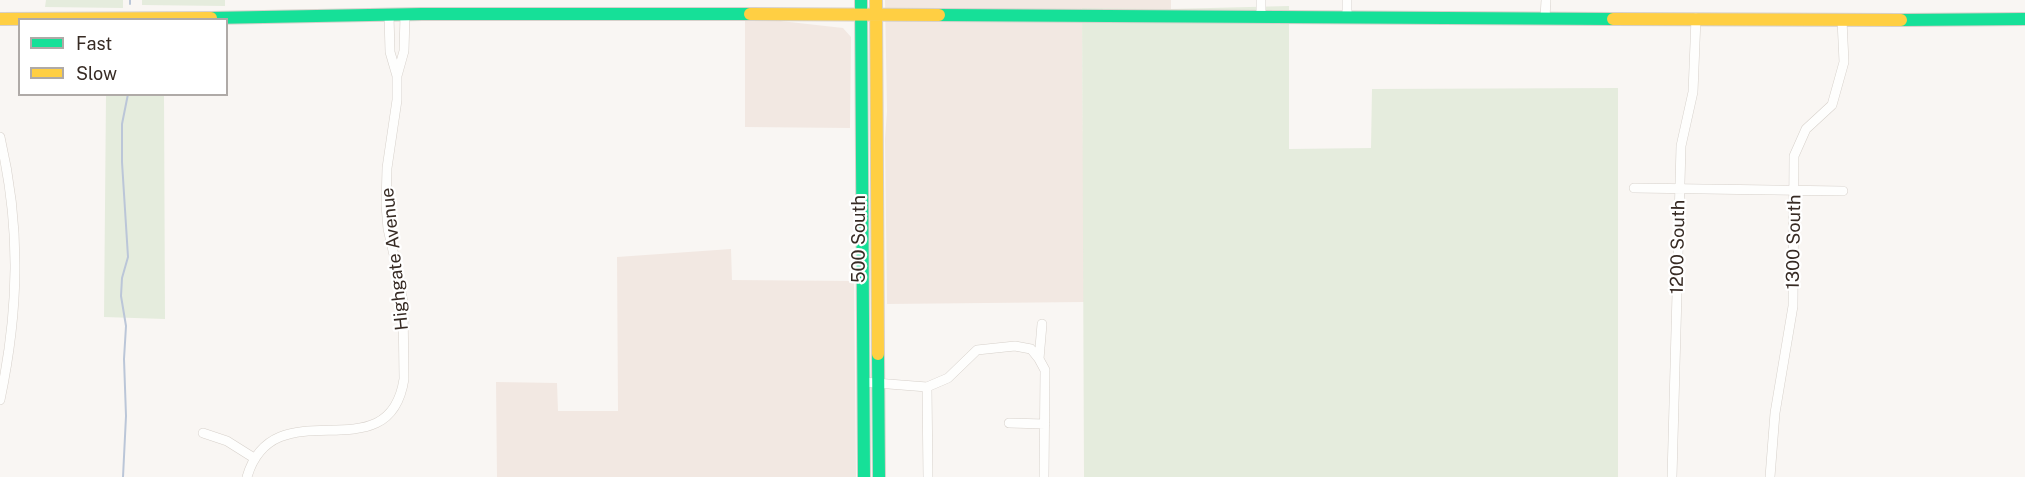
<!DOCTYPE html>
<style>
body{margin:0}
#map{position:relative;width:2025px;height:477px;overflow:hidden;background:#f9f6f3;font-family:"Public Sans",sans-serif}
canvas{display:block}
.legend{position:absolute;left:18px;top:18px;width:210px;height:78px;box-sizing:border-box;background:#fff;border:2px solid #afaaa7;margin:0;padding:8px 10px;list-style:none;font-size:18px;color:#372b24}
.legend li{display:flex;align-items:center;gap:12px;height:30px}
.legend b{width:30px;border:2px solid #afaaa7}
</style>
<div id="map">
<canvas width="2025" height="477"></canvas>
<ul class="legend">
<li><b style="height:8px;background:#16e098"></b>Fast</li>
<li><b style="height:8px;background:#ffcf43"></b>Slow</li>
</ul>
</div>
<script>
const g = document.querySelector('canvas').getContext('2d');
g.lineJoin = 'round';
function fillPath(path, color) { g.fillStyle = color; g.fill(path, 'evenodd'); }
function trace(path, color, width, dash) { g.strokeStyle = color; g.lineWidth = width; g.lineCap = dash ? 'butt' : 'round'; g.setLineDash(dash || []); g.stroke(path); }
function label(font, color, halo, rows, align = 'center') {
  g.font = font + ' "Public Sans",sans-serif'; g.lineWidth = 4.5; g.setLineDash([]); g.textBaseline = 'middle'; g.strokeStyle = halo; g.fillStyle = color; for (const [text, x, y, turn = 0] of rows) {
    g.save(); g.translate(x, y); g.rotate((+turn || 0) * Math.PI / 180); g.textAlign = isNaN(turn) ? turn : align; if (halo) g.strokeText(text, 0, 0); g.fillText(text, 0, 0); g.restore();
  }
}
const built = new Path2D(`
 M885 0H1171V9H1082L1084 302 887 304 885 139 887 111Z
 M745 17 843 28 851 37 850 128 745 127Z
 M731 249 732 280 854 281 856 477H497L496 382 557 383 558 411H618L617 257Z`);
const green = new Path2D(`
 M46 0H123V8L45 7Z
 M142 0H225V6L142 5Z
 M1289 6V149L1371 148 1372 89 1618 88V477H1084L1082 8 1171 9Z
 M106 95H164L165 319 104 317Z`);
const stream = new Path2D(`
 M130 0V4
 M123 477 126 416 124 359 126 326 121 296 122 278 128 257 122 162V124L128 94`);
const street = new Path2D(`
 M1261 17V0
 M1347 17V0
 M1545 18 1546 0
 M397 76 404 51 405 15
 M0 137C21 227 19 310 0 400
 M1634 188 1843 191
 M1039 359 1042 324
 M863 382 927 387 948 378 977 350 1015 346 1031 349 1039 359 1045 370 1044 477
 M927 387 928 477
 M1009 423 1045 424
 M203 433 227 441 254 458
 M247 477C274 385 389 477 404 379L403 303 399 277 388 229 386 205 387 168 397 100V76L390 52 389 15
 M1672 477 1681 146 1693 92 1696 18
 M1770 477 1775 413 1793 306 1794 156 1806 129 1832 105 1844 62 1842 20`);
const fast = new Path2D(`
 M861 0 864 477
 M939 15 1613 19
 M211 18 422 14H750
 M1901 20 2025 19
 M878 354 879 477`);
const slow = new Path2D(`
 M876 0 878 354
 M750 14 939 15
 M0 19 211 18
 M1613 19 1901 20`);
const streetNames = [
 ["500 South",859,239,-90],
 ["1300 South",1794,242,-89],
 ["1200 South",1678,247,-89],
 ["Highgate Avenue",395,259,-96]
];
fillPath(built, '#f2e8e2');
fillPath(green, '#e5ecdd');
trace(stream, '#bbc6d8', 2);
trace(street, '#d6d0ca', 10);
trace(fast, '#d6d0ca', 14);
trace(slow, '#d6d0ca', 14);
trace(street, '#fefefd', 9);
trace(fast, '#16e098', 12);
trace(slow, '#ffcf43', 12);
label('18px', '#372b24', '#fff', streetNames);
</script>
